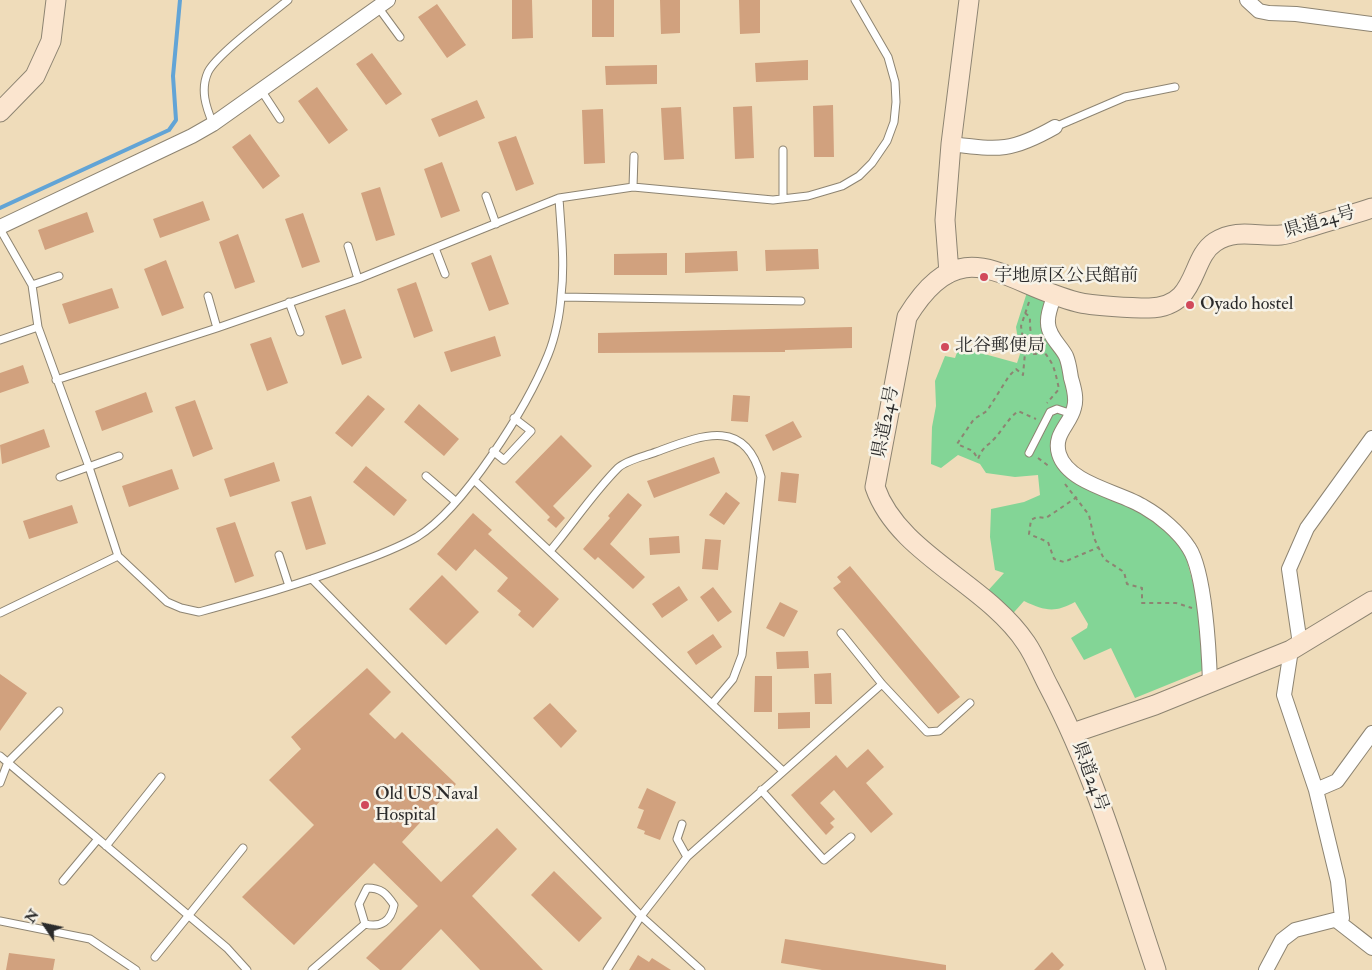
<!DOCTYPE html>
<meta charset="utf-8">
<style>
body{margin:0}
#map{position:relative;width:1372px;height:970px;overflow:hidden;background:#efdcba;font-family:"IM FELL Double Pica",serif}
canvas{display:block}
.north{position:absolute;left:20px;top:900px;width:50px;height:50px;-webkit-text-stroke:4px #f7f3e8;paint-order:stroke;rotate:304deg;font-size:14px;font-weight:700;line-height:20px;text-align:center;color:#2b2b2b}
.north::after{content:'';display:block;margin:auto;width:18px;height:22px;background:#2b2b2b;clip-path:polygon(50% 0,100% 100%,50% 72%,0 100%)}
</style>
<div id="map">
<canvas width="1372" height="970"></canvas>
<div class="north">N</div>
</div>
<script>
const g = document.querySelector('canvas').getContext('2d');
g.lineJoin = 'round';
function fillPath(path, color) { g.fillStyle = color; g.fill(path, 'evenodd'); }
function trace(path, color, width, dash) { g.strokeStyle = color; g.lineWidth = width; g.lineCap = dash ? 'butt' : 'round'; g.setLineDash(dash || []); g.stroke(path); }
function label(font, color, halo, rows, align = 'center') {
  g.font = font + ' "IM FELL Double Pica","Noto Serif JP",serif'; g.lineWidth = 5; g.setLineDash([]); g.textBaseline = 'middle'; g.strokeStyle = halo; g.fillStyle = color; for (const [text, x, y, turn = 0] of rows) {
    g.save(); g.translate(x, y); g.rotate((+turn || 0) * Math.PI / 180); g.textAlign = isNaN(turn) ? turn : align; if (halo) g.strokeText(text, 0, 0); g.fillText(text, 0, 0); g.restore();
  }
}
const green = new Path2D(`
 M1029 286 1055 295 1048 320 1074 393 1058 439 1069 468 1142 506 1184 550 1194 587 1202 630 1204 670 1135 698 1111 648 1084 660 1071 638 1087 628 1088 624 1075 602C1055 613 1045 611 1024 601L1007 620 984 595 1004 573 995 570 990 537 991 509 1024 502 1040 495 1038 475 1015 477 986 473 980 464 958 455 941 468 931 464 932 427 936 406 935 381 945 356 955 358 959 347 1017 363 1020 354 1016 327Z`);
const stream = new Path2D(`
 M0 208 169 130 176 120 173 76 180 0`);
const building = new Path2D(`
 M512 0H532L533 38 512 39Z
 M592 0H614V37H592Z
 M660 0H680V33L661 34Z
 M739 0H760V33L740 34Z
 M437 4 466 45 447 58 418 17Z
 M372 53 402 94 386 105 356 64Z
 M808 60V80L756 82 755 63Z
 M657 65V84L606 85 605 66Z
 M317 87 348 130 329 144 298 101Z
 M477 100 485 118 439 137 431 119Z
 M833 105 834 157H814L813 106Z
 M752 106 754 158 735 159 733 107Z
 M681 107 684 159 664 160 661 108Z
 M603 109 605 163 584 164 582 110Z
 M250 134 280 176 263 189 232 147Z
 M516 136 534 184 516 191 498 142Z
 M442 162 460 211 441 218 424 169Z
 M380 187 395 235 376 241 361 193Z
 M203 201 210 220 160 238 153 219Z
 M87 212 94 232 45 250 38 230Z
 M303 213 320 262 302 268 285 219Z
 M238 234 255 282 235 289 219 242Z
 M818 249 819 269 766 271 765 250Z
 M737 251 738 271 685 273V253Z
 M667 253V275H614V254Z
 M491 255 509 304 489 311 471 263Z
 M166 260 184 308 162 316 144 269Z
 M416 282 433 331 414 338 397 289Z
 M112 288 119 308 69 324 62 304Z
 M345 309 362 358 342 365 325 316Z
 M852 327V348L785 350V352L598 353V333Z
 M495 336 501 356 451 372 444 352Z
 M271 337 288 383 267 391 250 344Z
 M23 365 29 383 0 393V373Z
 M146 392 153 412 102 431 95 411Z
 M368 395 385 409 352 447 335 433Z
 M733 395 750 396 748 422 731 421Z
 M195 400 213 449 193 457 175 407Z
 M419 404 459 439 444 456 404 422Z
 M793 421 802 437 773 451 765 435Z
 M44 429 50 447 2 464 0 445Z
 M561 435 592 466 553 506 565 518 556 528 547 520 550 517 515 482Z
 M714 457 720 473 654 498 647 481Z
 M274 462 280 481 230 497 224 479Z
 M366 466 407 500 394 516 353 482Z
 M172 469 179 489 129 507 122 486Z
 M781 472 799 474 796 503 778 501Z
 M726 492 740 503 724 525 709 515Z
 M628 493 642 505 610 544 645 577 633 589 598 557 595 560 583 549 610 518 608 516Z
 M311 496 326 544 306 550 291 502Z
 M72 505 78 523 29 539 23 521Z
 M473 513 492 530 488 534 559 599 533 628 518 615 521 611 497 591 508 578 475 549 456 571 437 554Z
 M235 522 254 576 235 583 216 528Z
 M679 536 680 553 650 555 649 538Z
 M705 539 721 540 718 570 702 569Z
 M850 566 960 697 938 714 833 588 841 582 837 577Z
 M442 575 479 612 446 645 409 609Z
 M679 586 688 600 662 618 652 604Z
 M713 587 732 612 718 622 700 597Z
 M780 602 798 611 784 637 766 628Z
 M713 634 722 647 696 665 687 652Z
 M808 651 809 668 777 669 776 652Z
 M367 668 391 692 369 714 395 739 402 732 456 784 402 842 441 882 497 828 517 849 472 896 543 970H480L441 929 401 970H380L366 958 418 906 374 863 294 945 242 897 314 825 269 780 301 749 291 737Z
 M831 673 832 704H815L814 674Z
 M0 674 27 693 0 731Z
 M755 676H772V712H754Z
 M550 703 577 731 561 748 533 718Z
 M810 712V728L778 729V713Z
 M868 749 884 767 866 783 893 814 871 833 834 790 820 803 835 819 830 823 834 827 826 835 791 795 836 755 847 768Z
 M647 788 676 802 660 840 644 834 645 831 637 828 644 810 638 808Z
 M554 871 602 918 579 942 531 895Z
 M785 939 946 965V970H822L781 963Z
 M1052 952 1064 965 1059 970H1034Z
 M9 953 55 959 53 970H6Z
 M638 955 649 962 652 958 671 970H629Z`);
const path = new Path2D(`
 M1029 302 1021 326 1025 353 1023 375 1016 369 1009 376 987 411 974 419 957 444 973 451 978 459C983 446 987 447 995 438 1003 429 1008 419 1018 411L1036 419
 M1025 313 1030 317C1029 347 1039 341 1051 362 1055 369 1057 380 1059 389L1047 403
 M1025 353 1036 354 1040 350
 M1038 458 1050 467
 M1065 484 1089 515 1094 538 1104 559 1124 572 1127 584 1142 588V603H1176L1192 608
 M1077 497 1046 518 1037 517 1031 520 1029 534 1048 542 1054 559 1064 562 1099 547`);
const lane = new Path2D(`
 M378 7 400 37
 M261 90 280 119
 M213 124C206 107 200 90 208 72 217 54 270 15 288 0
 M1055 127 1125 97 1175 87
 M783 150V199
 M633 187 634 156
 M486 196 496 224
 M0 229 32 285 38 327 89 467 118 556 167 602 181 608 199 612C250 598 301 584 351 565 374 557 396 549 417 537 464 508 527 407 548 355 555 338 560 314 561 296 565 263 561 231 559 198
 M348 246 358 279
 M435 248 445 274
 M32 285 59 276
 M208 296 217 328
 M561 297 801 301
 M289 302 300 332
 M0 340 38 327
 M56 380 217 328 358 279 559 198 633 187 773 200 808 196 842 186 859 176 872 163 887 141 894 122 896 102 895 82 888 57 855 0
 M493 451 504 460 531 431 514 418
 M1029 453 1050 412 1057 409 1072 414
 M426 476 455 501
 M60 477 119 456
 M474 480 783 771
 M550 551C573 524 593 493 618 468 626 460 646 456 656 452 700 436 745 416 761 477L742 655 733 679 712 704
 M279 555 289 586
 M312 579 641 916 701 970
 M0 613 118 556
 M841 633 882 684 927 732 939 731 970 703
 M0 756 227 948 247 970
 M0 783 8 762 59 711
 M761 790 824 860 851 837
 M682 824 677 839 687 857
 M106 846 161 777
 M63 881 98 839
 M367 888C381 888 386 893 394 905 391 921 381 928 365 924L359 904Z
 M0 921 90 939 136 970
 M155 957 243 848
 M312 970 365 924
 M607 970 641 916 687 857 882 684`);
const street = new Path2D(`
 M1247 0 1259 11 1269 13 1296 14 1372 24
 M951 144C999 150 1011 152 1055 127
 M0 227 192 136 213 124 388 0
 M1055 294C1052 303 1047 314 1048 323 1048 336 1061 346 1066 356 1069 363 1070 372 1071 378 1074 388 1077 399 1074 408 1070 425 1053 434 1059 454 1068 484 1121 492 1144 507 1160 516 1179 532 1189 548 1205 572 1209 652 1210 682
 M1300 644 1289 569 1307 528 1372 438
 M1316 790 1337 781 1372 733
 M1336 920 1372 948
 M1266 970 1282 940 1295 930 1342 918 1338 881 1316 790 1284 695 1291 650`);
const secondary = new Path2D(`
 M0 112 35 76 51 41 56 0
 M949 273 945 220 951 144 969 0
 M1073 733 1155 705 1291 650 1372 601
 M1156 970C1124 875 1096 776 1049 687 1041 672 1035 656 1026 643 986 583 898 554 875 487L907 317C962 227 1003 283 1077 302 1092 306 1133 308 1149 308 1199 307 1189 259 1215 242 1237 228 1257 237 1281 235 1291 234 1301 229 1310 227 1331 220 1352 215 1372 208`);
const markers = [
 [984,277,5,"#d1495b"],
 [1190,305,5,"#d1495b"],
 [945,347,5,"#d1495b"],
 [365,805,5,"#d1495b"]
];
const streetNames = [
 ["県道24号",1320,223,-16],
 ["県道24号",887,422,-79],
 ["県道24号",1089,777,70]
];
const poiNames = [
 ["宇地原区公民館前",994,277],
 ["Oyado hostel",1200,305],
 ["北谷郵便局",955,347],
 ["Old US Naval",375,795],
 ["Hospital",375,816]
];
fillPath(green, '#83d596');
trace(stream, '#62a4d6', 4);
fillPath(building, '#d1a17e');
trace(lane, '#8d8472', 9);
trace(street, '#8d8472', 16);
trace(secondary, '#8d8472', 21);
trace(path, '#8d8472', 2, [4, 4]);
trace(lane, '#fff', 7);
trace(street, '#fff', 14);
trace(secondary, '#fbe5cf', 19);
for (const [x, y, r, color] of markers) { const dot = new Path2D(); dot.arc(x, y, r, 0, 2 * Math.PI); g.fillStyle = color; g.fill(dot); trace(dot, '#f7f3e8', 2); }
label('18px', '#2b2b2b', '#f7f3e8', streetNames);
label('18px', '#2b2b2b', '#f7f3e8', poiNames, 'left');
</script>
